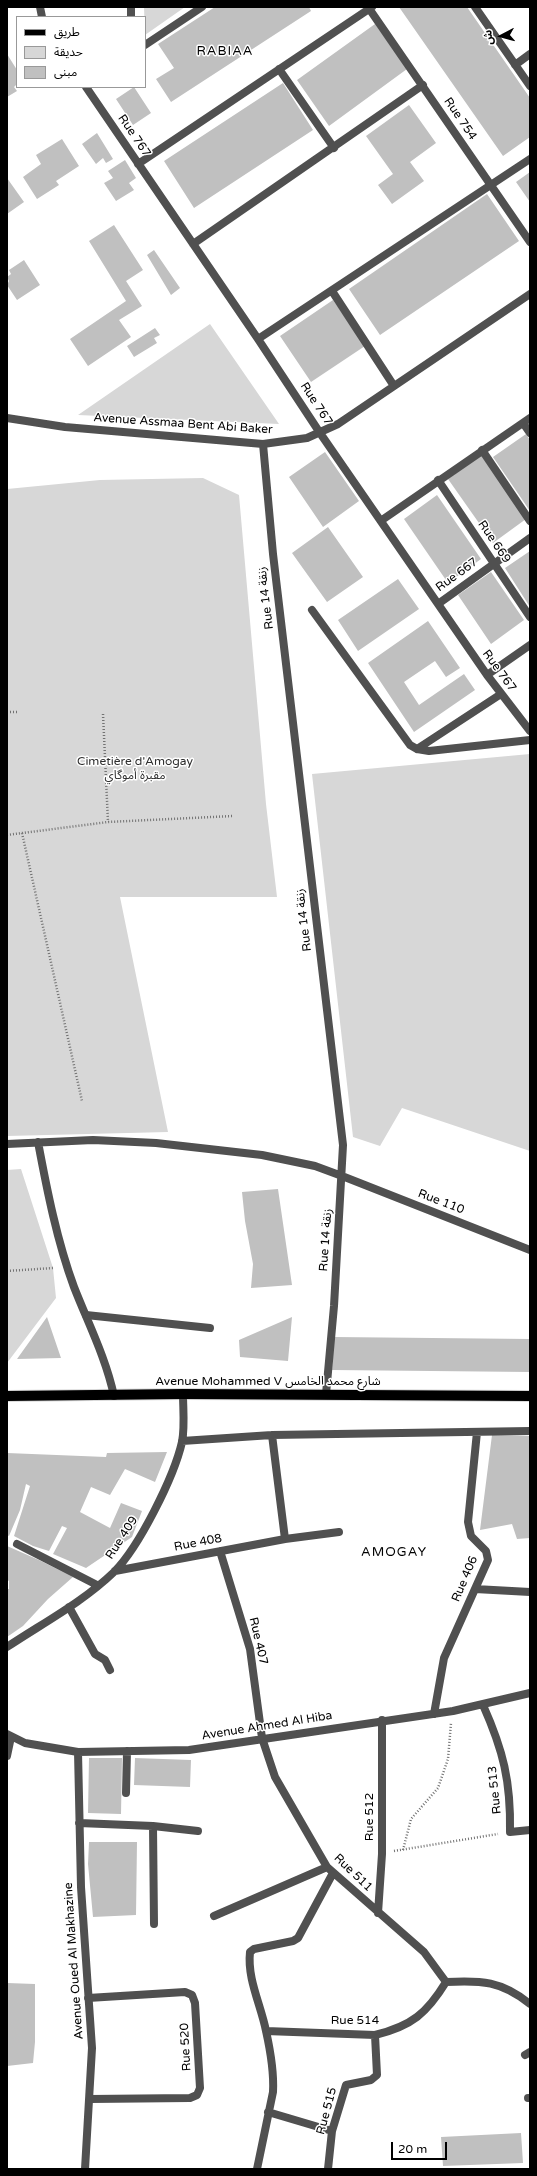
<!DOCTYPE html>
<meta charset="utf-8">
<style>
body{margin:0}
#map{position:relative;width:537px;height:2176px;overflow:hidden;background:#fff;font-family:"Varela Round","Noto Sans Arabic",sans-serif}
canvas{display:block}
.frame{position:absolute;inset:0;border:8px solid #000;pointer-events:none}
.legend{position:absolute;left:16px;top:16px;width:130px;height:72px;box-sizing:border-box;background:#fff;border:1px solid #999;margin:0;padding:5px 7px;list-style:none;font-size:12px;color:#000}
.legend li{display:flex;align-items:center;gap:8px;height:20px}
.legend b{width:20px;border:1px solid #999}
.north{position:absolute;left:481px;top:16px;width:40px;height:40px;-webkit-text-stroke:3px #fff;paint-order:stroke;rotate:264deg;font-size:11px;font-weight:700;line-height:16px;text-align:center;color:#000}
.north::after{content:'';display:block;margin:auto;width:14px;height:18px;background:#000;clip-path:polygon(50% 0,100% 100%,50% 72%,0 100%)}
.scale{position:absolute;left:391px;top:2142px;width:56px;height:18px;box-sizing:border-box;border:2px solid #000;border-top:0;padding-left:5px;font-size:12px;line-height:14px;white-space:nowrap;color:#000;-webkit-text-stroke:3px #fff;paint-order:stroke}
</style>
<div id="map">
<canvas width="537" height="2176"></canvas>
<div class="frame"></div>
<ul class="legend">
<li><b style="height:5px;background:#000"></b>طريق</li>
<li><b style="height:11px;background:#d7d7d7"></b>حديقة</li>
<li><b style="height:11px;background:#c0c0c0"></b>مبنى</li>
</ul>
<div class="north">ش</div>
<div class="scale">20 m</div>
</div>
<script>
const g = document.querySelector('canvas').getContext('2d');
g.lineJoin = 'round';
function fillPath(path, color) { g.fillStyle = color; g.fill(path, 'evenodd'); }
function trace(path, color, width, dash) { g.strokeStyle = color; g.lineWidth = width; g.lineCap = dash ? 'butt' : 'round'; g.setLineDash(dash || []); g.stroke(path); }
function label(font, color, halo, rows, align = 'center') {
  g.font = font + ' "Varela Round","Noto Sans Arabic",sans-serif'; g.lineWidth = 3; g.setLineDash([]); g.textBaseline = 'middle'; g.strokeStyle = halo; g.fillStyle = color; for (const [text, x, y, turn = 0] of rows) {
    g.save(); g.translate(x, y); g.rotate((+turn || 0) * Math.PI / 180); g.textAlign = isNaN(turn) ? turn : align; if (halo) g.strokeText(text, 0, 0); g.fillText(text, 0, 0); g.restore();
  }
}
const green = new Path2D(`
 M144 7H185L145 35Z
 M210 324 279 424 78 415Z
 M203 478 239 495 266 804 277 897H120L168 1132 7 1136V489L100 480Z
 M530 754V1151L402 1108 380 1146 353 1137 312 774Z
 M21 1169 53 1268 56 1298 7 1363V1170Z`);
const building = new Path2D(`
 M215 7H309L311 11 171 102 156 79 174 68 158 44Z
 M399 7H467L530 98V137L503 156Z
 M375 24 407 69 329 126 297 80Z
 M7 54 17 70V84L14 87 17 91 7 97Z
 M283 83 313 130 194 208 164 161Z
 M134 87 151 113 133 125 116 99Z
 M409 105 436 143 410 162 424 181 392 204 378 185 393 174 366 136Z
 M97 133 113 159 106 163 103 158 96 164 82 144Z
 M62 139 79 166 56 181 59 185 37 199 23 177 41 164 36 155Z
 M125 160 136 178 129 183 134 190 116 201 104 183 113 178 108 171Z
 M530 172V202L516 182Z
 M7 178 24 202 7 214Z
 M487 194 519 241 380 335 349 289Z
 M114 225 143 270 126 281 142 306 119 320 131 337 88 366 70 339 126 301 89 241Z
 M154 250 180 288 171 295 147 255Z
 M24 260 40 285 17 300 7 285 9 281 7 277 11 274 9 270Z
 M333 300 365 346 311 382 280 336Z
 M155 328 160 335 154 338 157 343 134 357 127 346Z
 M526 434 530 440V511L493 457Z
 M325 452 359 501 323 527 289 477Z
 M481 455 526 519 493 543 448 479Z
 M437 495 481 559 448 583 404 519Z
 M328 527 363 577 327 602 292 553Z
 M530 551V607L505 568Z
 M491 572 524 620 491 644 458 595Z
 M398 579 419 609 358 651 338 620Z
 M428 621 460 668 446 677 435 661 404 682 419 705 464 674 475 690 414 732 368 663Z
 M278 1189 292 1285 251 1288 253 1264 245 1221 242 1192Z
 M47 1317 61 1358 17 1359Z
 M292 1317 288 1361 240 1357 239 1340Z
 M334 1337 530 1339V1372L332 1370Z
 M492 1435 530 1436V1538L517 1539 512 1524 480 1530Z
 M167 1452 155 1482 125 1469 110 1495 91 1487 80 1512 110 1528 121 1503 142 1511 132 1537 86 1568 53 1554 67 1528 62 1526 49 1551 33 1546 14 1536 30 1486 26 1484 20 1510 9 1536 7 1535V1453L106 1457 107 1453Z
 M7 1546 39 1560 73 1577 48 1599 23 1626 7 1637V1589H9V1581L7 1580Z
 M89 1758H122L121 1814 88 1813Z
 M135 1758 191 1760 190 1787 134 1785Z
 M89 1842H137L136 1915 93 1917 88 1864Z
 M7 1983 35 1984V2042L33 2063 7 2066Z
 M521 2133 523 2163 443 2166 441 2137Z`);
const path = new Path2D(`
 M7 712H18
 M103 714 108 822
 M22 833 82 1101
 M7 835 108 822 233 816
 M7 1271 53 1268
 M403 1850 411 1819 438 1788 448 1759 451 1723
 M394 1851 498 1834`);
const service = new Path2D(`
 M86 1315 210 1328`);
const minor = new Path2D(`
 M40 7 42 17
 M131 7V17
 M368 7 530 242
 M475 7 530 86
 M145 45 202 7
 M515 65 530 54
 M279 69 334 148
 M86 87 258 339 320 433 487 675 530 731
 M138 164 372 7
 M193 244 423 85
 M332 291 394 386
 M258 339 530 159
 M7 418 65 427 263 444 307 438 338 424 530 294
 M523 423 530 433
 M263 444 273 554 343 1145 334 1306 326 1394
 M482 450 530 521
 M438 480 530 617
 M382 520 530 418
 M438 604 530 538
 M312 610 410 745 417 749 429 751 530 740
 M487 675 530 645
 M417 749 501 694
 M38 1142C47 1190 57 1241 74 1287 88 1323 106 1358 114 1396
 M7 1144 93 1140 156 1143 262 1155 315 1166 342 1176 530 1250
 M272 1435 285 1539
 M182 1441 272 1435 530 1431
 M17 1544 97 1585
 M220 1551 250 1649 262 1738 275 1777 327 1867 424 1952 446 1982
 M115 1571 285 1539 339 1532
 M475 1589 530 1592
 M69 1607 95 1654 105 1660 110 1670
 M7 1647C43 1623 83 1602 114 1572 139 1547 174 1477 182 1442 185 1427 183 1409 183 1394
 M483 1705C503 1750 511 1781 510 1832L530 1830
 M434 1714 444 1658 488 1560 486 1551 471 1536 468 1522 477 1432
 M7 1734 25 1743 78 1752 189 1750 453 1711 530 1693
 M78 1752 81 1887 92 2048 85 2169
 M7 1756 11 1737
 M126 1793 127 1751
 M79 1823 153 1826 198 1831
 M153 1826 154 1924
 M378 1913 382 1854V1720
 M214 1916 327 1867
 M446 1982C481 1980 502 1981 530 2004
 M88 1998 185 1992 192 1995 195 2003 200 2088 197 2095 190 2098 90 2099
 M266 2031 375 2035C412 2026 427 2013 446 1982
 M525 2055 530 2052
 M528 2098H530
 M268 2112 332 2131
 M257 2169 273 2092C274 2074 270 2049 266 2031 261 2005 247 1979 250 1952L254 1949 293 1941 298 1938 333 1873
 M328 2169 332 2131 346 2085 371 2080 377 2075 375 2035`);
const primary = new Path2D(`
 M7 1396 183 1394 530 1396`);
const streetNames = [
 ["Rue 754",460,119,56],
 ["Rue 767",134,136,56],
 ["Rue 767",316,404,57],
 ["Avenue Assmaa Bent Abi Baker",183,424,4],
 ["Rue 669",494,542,56],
 ["Rue 667",457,575,-36],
 ["Rue 14 زنقة",266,598,-97],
 ["Rue 767",499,671,54],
 ["Rue 14 زنقة",304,920,-97],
 ["Rue 110",441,1202,21],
 ["Rue 14 زنقة",326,1240,-86],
 ["Avenue Mohammed V شارع محمد الخامس",268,1382],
 ["Rue 409",122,1538,-57],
 ["Rue 408",198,1543,-11],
 ["Rue 406",465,1579,-67],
 ["Rue 407",258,1641,77],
 ["Avenue Ahmed Al Hiba",267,1726,-9],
 ["Rue 513",495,1790,-96],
 ["Rue 512",370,1817,-90],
 ["Rue 511",353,1873,44],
 ["Avenue Oued Al Makhazine",74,1961,-94],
 ["Rue 514",355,2021],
 ["Rue 520",186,2047,-93],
 ["Rue 515",327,2111,-75]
];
const parkNames = [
 ["Cimetière d'Amogay",135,762],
 ["مقبرة أموگاي",135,776]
];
const neighbourhoodNames = [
 ["RABIAA",225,52],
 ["AMOGAY",394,1553]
];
fillPath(green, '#d7d7d7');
fillPath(building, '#c0c0c0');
trace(primary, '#dbdbdb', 12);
trace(path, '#727272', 2.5, [1, 2]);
trace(service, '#505050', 8);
trace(minor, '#505050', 8);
trace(primary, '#000', 10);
label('12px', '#000', '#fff', streetNames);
label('12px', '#2e2e2e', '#fff', parkNames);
g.letterSpacing = '1px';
label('13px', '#000', '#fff', neighbourhoodNames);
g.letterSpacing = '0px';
</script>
